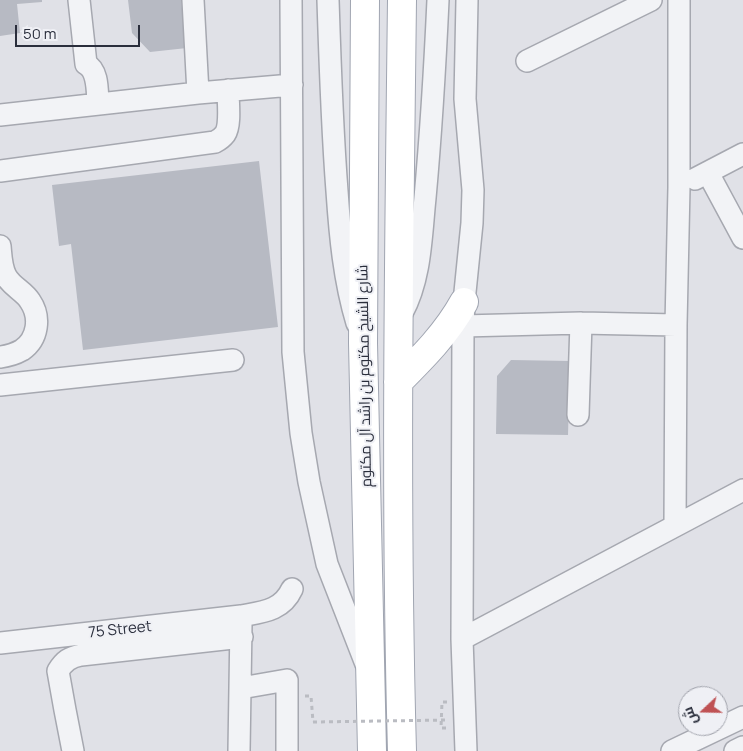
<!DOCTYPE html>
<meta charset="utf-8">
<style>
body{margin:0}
#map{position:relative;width:743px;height:751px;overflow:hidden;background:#e0e1e7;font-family:Manrope,Cairo,sans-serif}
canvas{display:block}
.north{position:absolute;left:678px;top:686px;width:50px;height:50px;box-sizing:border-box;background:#eff0f5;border:1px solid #a0a2ab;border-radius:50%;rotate:249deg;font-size:14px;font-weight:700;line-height:20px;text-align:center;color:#2a2e3c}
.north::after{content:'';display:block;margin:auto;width:18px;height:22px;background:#bf5254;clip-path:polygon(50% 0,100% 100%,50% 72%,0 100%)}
.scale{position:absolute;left:15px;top:25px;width:125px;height:22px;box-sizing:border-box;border:2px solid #2a2e3c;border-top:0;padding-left:6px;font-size:15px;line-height:18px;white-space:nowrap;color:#2a2e3c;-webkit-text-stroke:4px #eff0f5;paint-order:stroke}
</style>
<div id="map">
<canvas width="743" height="751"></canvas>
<div class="north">ش</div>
<div class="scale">50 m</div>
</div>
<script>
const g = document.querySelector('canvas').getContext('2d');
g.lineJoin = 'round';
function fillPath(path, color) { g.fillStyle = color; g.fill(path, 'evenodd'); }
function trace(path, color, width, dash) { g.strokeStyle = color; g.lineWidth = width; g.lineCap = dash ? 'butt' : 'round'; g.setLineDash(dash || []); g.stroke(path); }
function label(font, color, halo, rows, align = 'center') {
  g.font = font + ' Manrope,Cairo,sans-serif'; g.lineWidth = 4; g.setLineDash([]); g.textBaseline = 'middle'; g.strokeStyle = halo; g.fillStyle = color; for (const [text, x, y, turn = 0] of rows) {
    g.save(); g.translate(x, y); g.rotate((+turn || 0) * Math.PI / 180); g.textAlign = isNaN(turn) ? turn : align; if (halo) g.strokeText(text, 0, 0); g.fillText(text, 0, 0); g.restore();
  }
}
const building = new Path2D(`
 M0 0H42V2L17 4 20 33 0 36Z
 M128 0H181L187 48 150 52 132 33Z
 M259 161 278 327 83 350 71 244 59 246 52 185Z
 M511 360 570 361 568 435 496 434 497 376Z`);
const path = new Path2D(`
 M305 696H311L313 722
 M446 728H441L442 702H447`);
const minor = new Path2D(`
 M79 0 86 64C99 71 97 92 98 104
 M193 0 198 93
 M291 0 293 352 301 433 309 482 327 564 366 664
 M328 0C330 64 332 127 337 191 340 235 344 280 357 323
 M527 61 651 0
 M0 115 198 93 292 85
 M0 171 215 142C219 140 222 138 225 134 231 125 228 102 228 90
 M708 173 743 238
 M695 179 743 154
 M0 246C1 256 1 267 6 276 12 287 24 291 30 301 41 317 38 339 22 350 15 354 8 356 0 357
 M402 313C421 278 421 236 425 198 431 132 435 66 438 0
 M463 326 581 323 676 325
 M0 385 233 360
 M578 415 581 323
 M675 526 676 325 679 187V0
 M462 639 743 490
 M0 643 241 616C262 612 282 611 292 589
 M241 688 287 680V751
 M73 751 65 710 58 671C64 661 70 657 81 655L242 637
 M239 751 241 624
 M466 751 462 639 463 326 464 302 472 223 473 190 465 99 467 0
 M672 751 743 717
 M735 751 743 747`);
const major = new Path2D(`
 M365 0 363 343 372 751
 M402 0C399 250 395 501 402 751
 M398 382C423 357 447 333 464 302`);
const pathBridge = new Path2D(`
 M313 722 447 720`);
const streetNames = [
 ["شارع الشيخ مكتوم بن راشد آل مكتوم",365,376,-91],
 ["75 Street",120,630,-6]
];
fillPath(building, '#b7bac3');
trace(minor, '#a6a8b0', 24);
trace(major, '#a0a5b1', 30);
trace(path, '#babcc2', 3, [4, 4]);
trace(minor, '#f2f3f6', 21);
trace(major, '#fff', 28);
trace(pathBridge, '#babcc2', 3, [4, 4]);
label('15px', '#2a2e3c', '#eff0f5', streetNames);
</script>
